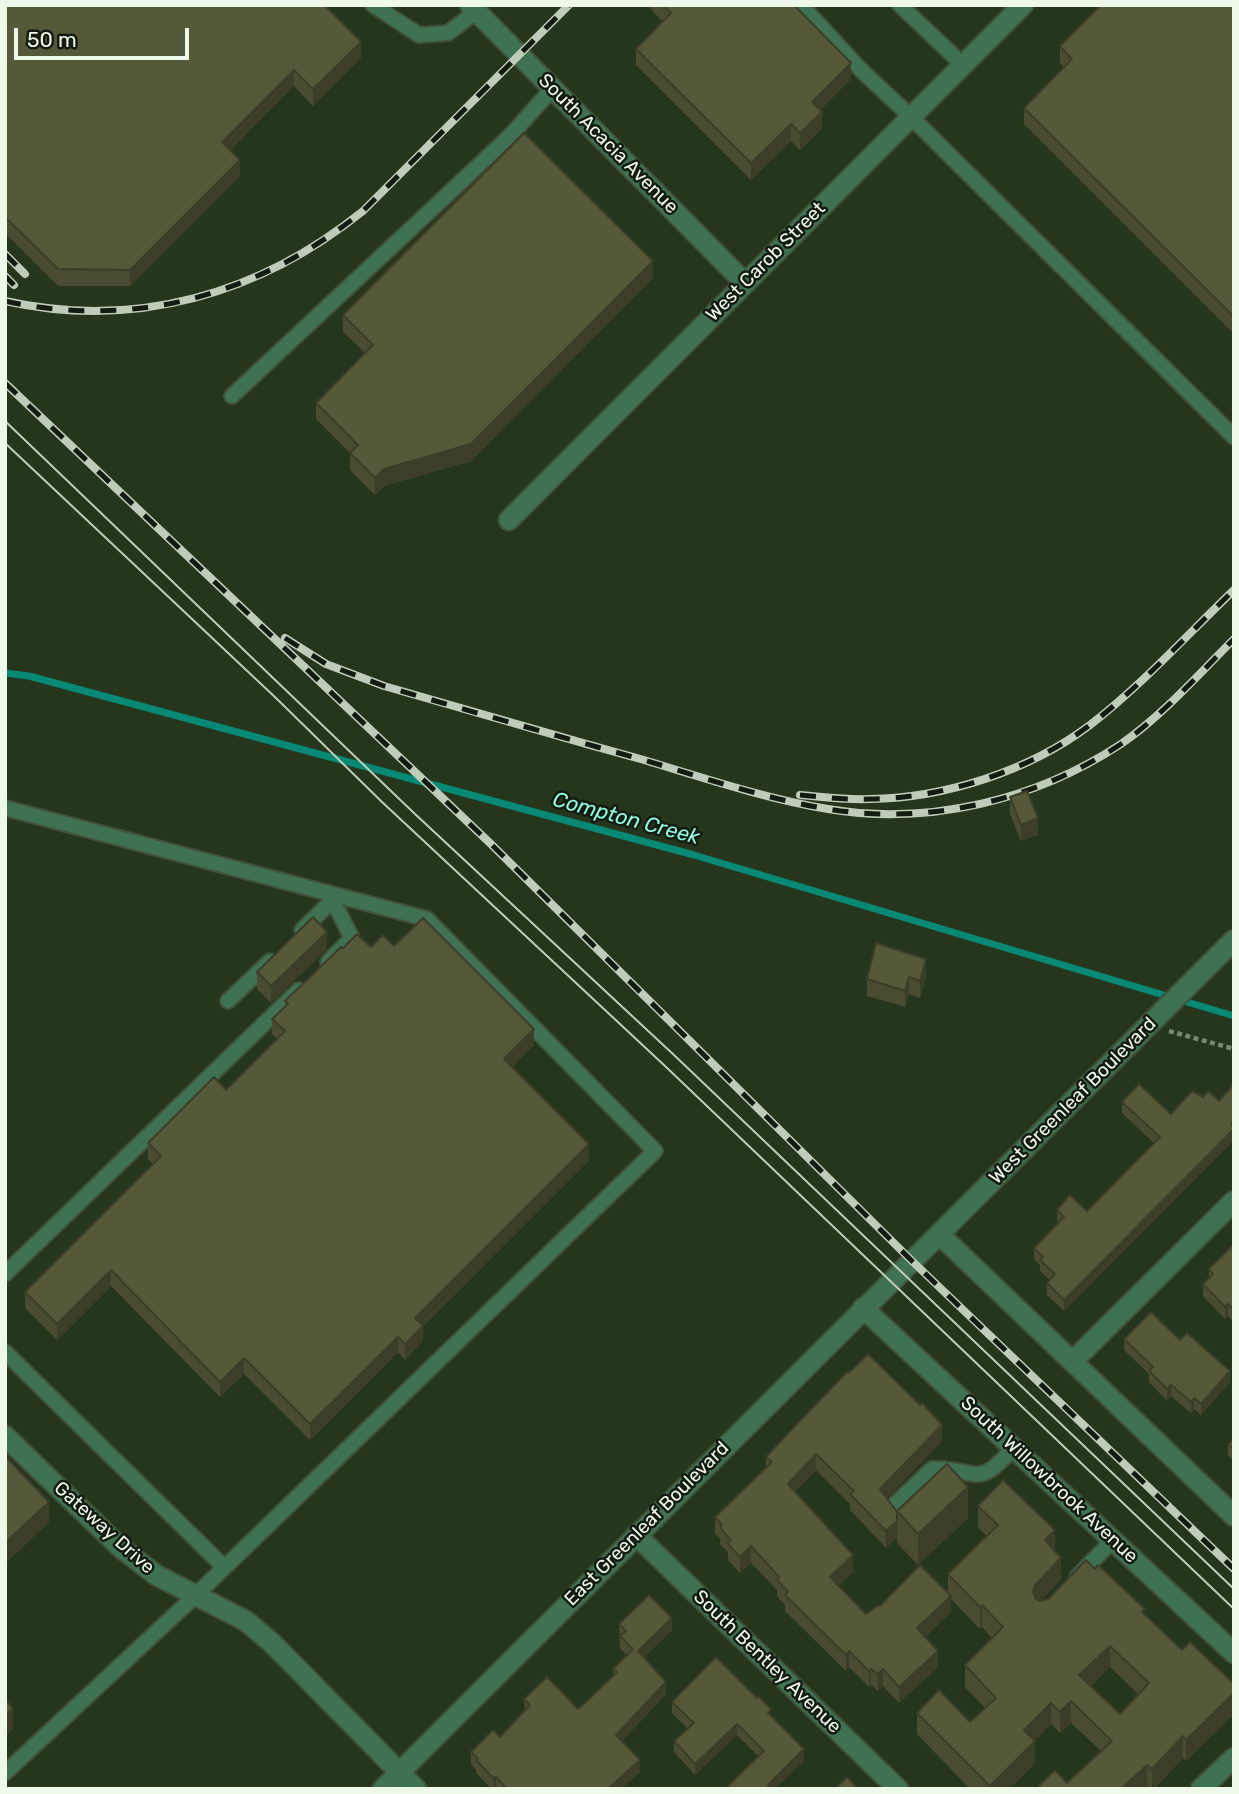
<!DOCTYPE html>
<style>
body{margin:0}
#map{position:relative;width:1239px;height:1794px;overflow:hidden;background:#26361d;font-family:Rubik,sans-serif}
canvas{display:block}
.frame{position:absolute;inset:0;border:7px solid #eef9e9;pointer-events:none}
.scale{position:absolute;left:14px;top:28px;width:175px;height:32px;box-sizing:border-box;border:4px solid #eef9e9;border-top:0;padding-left:9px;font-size:21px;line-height:24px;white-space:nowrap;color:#eef9e9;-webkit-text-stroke:5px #141b10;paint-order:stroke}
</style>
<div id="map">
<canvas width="1239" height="1794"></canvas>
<div class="frame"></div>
<div class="scale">50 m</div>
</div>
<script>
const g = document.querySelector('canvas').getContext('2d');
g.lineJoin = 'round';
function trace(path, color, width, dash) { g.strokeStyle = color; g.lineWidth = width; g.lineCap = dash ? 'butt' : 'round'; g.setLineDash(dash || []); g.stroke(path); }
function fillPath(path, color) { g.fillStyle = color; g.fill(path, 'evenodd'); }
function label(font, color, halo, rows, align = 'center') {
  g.font = font + ' Rubik,sans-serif'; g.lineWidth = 5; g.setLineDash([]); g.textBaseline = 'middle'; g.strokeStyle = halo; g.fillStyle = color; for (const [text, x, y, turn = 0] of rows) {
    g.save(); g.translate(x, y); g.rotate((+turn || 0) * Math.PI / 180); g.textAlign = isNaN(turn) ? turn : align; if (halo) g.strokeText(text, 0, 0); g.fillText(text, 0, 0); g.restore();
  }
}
const stream = new Path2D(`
 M5 673 29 676 694 855 1234 1016`);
const path = new Path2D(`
 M1169 1031 1234 1049`);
const service = new Path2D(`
 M373 5 419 35 448 33 477 11
 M801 5 861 70 911 117 1234 437
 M900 5 963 65
 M232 396 510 136 553 88
 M5 808 427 919 655 1151 196 1595 5 1773
 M302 930 333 900
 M328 962 352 938 329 893
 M228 1001 270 961
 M5 1274 299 990
 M5 1352 224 1567
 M904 1522 896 1513 894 1505 932 1469C979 1468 976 1491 1013 1448
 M1077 1577 1113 1540`);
const minor = new Path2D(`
 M470 5 745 283
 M509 520 1023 5
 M1073 1361 1234 1201
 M5 1436 120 1547 156 1575 246 1621 272 1643 416 1789
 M636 1535 898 1789
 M1201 1789 1234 1758`);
const tertiary = new Path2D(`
 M940 1235 1234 1516
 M863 1308 1234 1653
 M383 1789 1234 940`);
const tram = new Path2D(`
 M5 421 415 814 674 1055 1234 1589
 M5 443 277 699 382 802 665 1066 1234 1609`);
const rail = new Path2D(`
 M5 254 25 274
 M5 276 14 285
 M5 301C136 330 260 294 363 211L569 5
 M5 383 492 845 912 1261 1234 1569
 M285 638 326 664 384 686C470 711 557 736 644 760 704 778 767 799 828 809 929 826 1036 800 1121 744 1163 715 1198 675 1234 639
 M800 795C823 797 846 800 870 799 945 798 1029 771 1090 725 1142 685 1187 635 1234 590`);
const wall = new Path2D(`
 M5 5 361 58 313 106 294 86 230 150 240 176 130 286H58L5 233Z
 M647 5H794L851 79 820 110 822 128 800 150 791 141 751 180 636 65V49L663 22Z
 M1234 5V334L1024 124V108L1064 67 1060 63V46Z
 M653 278 471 461 384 486 375 495 350 470V453L316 419V403L365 353 343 332V315Z
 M1010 797 1038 835 1021 841 1010 814Z
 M394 946 534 1045 512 1067 589 1160 423 1326V1341L405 1360 398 1352 310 1440 244 1374 220 1397 111 1286 57 1340 25 1308V1292L153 1164 148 1159V1143L226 1090 277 1039 272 1034V1019L285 1006V1001L343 948Z
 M327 949 271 1003 257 989V972Z
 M926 976 920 998 909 994 905 1007 867 996V979Z
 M1234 1084V1140L1064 1311 1047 1295V1283L1050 1280 1040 1271V1265L1034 1259V1248L1058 1222 1057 1221V1210L1087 1211 1154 1143 1122 1113V1102L1171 1114 1203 1097 1219 1101Z
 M1234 1244V1322L1228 1316 1225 1319 1203 1296V1284L1209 1278V1269Z
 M1124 1339 1180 1340 1230 1382 1201 1415 1194 1409 1191 1413 1171 1396 1167 1401 1149 1382V1374L1124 1350Z
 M1234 1439V1461L1228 1455V1444Z
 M942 1441 886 1499 897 1512 968 1518 918 1565 897 1543V1537L886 1548 850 1510V1504L816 1470 795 1492 853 1572 838 1586 866 1614 880 1606 948 1593V1574L987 1536 978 1528V1506L1055 1551 1061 1579 1041 1601 1145 1615 1182 1650 1234 1684V1714L1186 1761 1183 1758 1154 1789H1149L1147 1786 1144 1789H1038V1787L1067 1783 1101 1751 1071 1723 1060 1733 1051 1724 1034 1741 1035 1763 1009 1789H970L917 1734V1713L970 1722 985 1708 965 1687V1665L992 1638 982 1627 980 1629 951 1599V1612L925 1637 938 1667 899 1703 883 1686 878 1691 871 1685 869 1687 849 1667 846 1671 785 1611V1605L777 1596V1590L751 1563 740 1573 728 1560V1552L720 1544V1538L715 1534V1517L766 1467V1457ZM1110 1667 1138 1694 1120 1714 1091 1686Z
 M619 1624 672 1630 644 1657 666 1694 622 1741 640 1772 621 1789H492L476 1773V1770L471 1764V1752L500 1737 525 1711 524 1699 578 1709 587 1701 613 1676V1669L627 1655 620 1649Z
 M672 1702 771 1717 804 1761 758 1756 737 1735 695 1775 674 1752V1741L688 1729 672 1713Z`);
const shadedWall = new Path2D(`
 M361 42V58L313 106V89Z
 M851 63V79L812 119V102Z
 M294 70V86L222 159V142Z
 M822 112V128L800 150V133Z
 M791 124V141L751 180V163Z
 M240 160V176L130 286V270Z
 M653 261V278L471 461 384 486 375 495V478L384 469Z
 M1038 818V835L1021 841V825Z
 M327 932V949L271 1003V986Z
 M926 959V976L920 998V981Z
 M909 977V994L905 1007V991Z
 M534 1029V1045L504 1075V1059Z
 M1234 1120V1140L1064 1311V1300Z
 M589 1144V1160L415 1333V1318Z
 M111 1270V1286L57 1340V1324Z
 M1228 1304V1316L1225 1319V1307Z
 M423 1326V1341L405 1360V1344Z
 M398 1337V1352L310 1440V1424Z
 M244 1358V1374L220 1397V1382Z
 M1230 1371V1382L1201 1415V1404Z
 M1171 1385V1396L1167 1401V1389Z
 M1194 1398V1409L1191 1413V1402Z
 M942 1425V1441L880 1506V1489Z
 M816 1454V1470L788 1500V1484Z
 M968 1487V1518L918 1565V1534Z
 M49 1502V1523L5 1564V1543Z
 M897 1521V1537L886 1548V1531Z
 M1055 1530V1551L1045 1540Z
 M751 1546V1563L740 1573V1557Z
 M853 1555V1572L830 1593V1577Z
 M1061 1558V1579L1035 1607 1033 1593 1035 1585Z
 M951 1596V1612L917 1644V1628Z
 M982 1605V1627L980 1629V1607Z
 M672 1618V1630L638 1663V1651Z
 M1110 1646V1667L1079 1697V1675Z
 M849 1651V1667L846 1671V1655Z
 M938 1651V1667L899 1703V1687Z
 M871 1669V1685L869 1687V1671Z
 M883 1669V1686L878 1691V1674Z
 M666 1682V1694L616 1747V1735Z
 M1234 1693V1714L1186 1761V1740Z
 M1071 1701V1723L1060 1733V1712Z
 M1051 1703V1724L1024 1752V1730Z
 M13 1708V1729L5 1737V1716Z
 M737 1724V1735L695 1775V1764Z
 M1183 1736V1758L1154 1789H1152V1769Z
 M1035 1741V1763L1009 1789H990V1786Z
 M804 1749V1761L775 1789H768V1785Z
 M640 1760V1772L621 1789H608Z
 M1147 1765V1786L1144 1789H1121Z
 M496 1777V1789H494V1779Z`);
const building = new Path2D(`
 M5 5H324L361 42 313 89 294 70 222 142 240 160 130 270 58 269 5 217Z
 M663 5H794L851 63 812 102 822 112 800 133 791 124 751 163 636 49 671 13Z
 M1101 5H1234V317L1024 108 1072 59 1060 46Z
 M524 133 653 261 471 444 384 469 375 478 350 453 358 445 316 403 373 345 343 315Z
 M1027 791 1038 818 1021 825 1010 797Z
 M313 917 327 932 271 986 257 972Z
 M423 918 534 1029 504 1059 589 1144 415 1318 423 1326 405 1344 398 1337 310 1424 244 1358 220 1382 111 1270 57 1324 25 1292 161 1156 148 1143 214 1077 226 1090 285 1031 272 1019 288 1004 285 1001 341 947 343 948 357 934 371 947 383 935 394 946Z
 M876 943 926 959 920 981 909 977 905 991 867 979Z
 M1139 1084 1171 1114 1192 1091 1203 1097 1208 1091 1219 1101 1234 1084V1120L1231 1124 1234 1126V1129L1064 1300 1047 1283 1055 1274 1040 1260 1043 1257 1034 1248 1064 1217 1057 1210 1070 1195 1087 1211 1160 1137 1122 1102Z
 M1234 1244V1310L1228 1304 1225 1307 1203 1284 1213 1274 1209 1269Z
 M1151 1312 1180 1340 1187 1333 1230 1371 1201 1404 1194 1398 1191 1402 1171 1385 1167 1389 1149 1371 1153 1367 1124 1339Z
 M868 1354 920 1405 922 1403 942 1425 880 1489 897 1512V1521L886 1531 850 1494 854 1491 816 1454 788 1484 853 1555 830 1577 866 1614 879 1605 880 1606 920 1565 951 1596 917 1628 938 1651 899 1687 883 1669 878 1674 871 1669 869 1671 849 1651 846 1655 785 1595 788 1592 777 1580 779 1577 751 1546 740 1557 728 1544 731 1540 720 1528 722 1525 715 1517 772 1462 766 1457 797 1424 848 1371 849 1373Z
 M1234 1439V1449L1228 1444Z
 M5 1456 49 1502 5 1543Z
 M947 1464 968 1487 918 1534 897 1511Z
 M1003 1480 1055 1530 1045 1540 1061 1558 1035 1585 1033 1593 1036 1599 1040 1601 1048 1599 1086 1560 1095 1569 1098 1565 1145 1609 1142 1612 1182 1650 1190 1642 1234 1684V1693L1186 1740 1183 1736 1152 1769 1147 1765 1121 1789H1040L1038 1787 1055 1770 1067 1783 1112 1741 1071 1701 1060 1712 1051 1703 1024 1730 1035 1741 990 1786 917 1713 939 1690 970 1722 996 1698 965 1665 1003 1627 982 1605 980 1607 948 1574 998 1525 978 1506ZM1110 1646 1149 1683 1120 1714 1079 1675Z
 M649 1595 672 1618 638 1651 666 1682 616 1735 640 1760 608 1789H507L496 1777 494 1779 476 1760 478 1759 471 1752 493 1730 500 1737 530 1705 524 1699 547 1677 578 1709 587 1701 617 1672 613 1669 633 1649 620 1636 626 1631 619 1624Z
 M716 1657 757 1698 758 1696 771 1709 768 1713 804 1749 768 1785 772 1789H725L764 1751 737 1724 695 1764 674 1741 694 1723 672 1702Z
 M5 1700 13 1708 5 1716Z
 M847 1777 858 1789H835Z`);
const streetNames = [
 ["South Acacia Avenue",608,144,45],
 ["West Carob Street",766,262,-45],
 ["West Greenleaf Boulevard",1073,1101,-45],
 ["South Willowbrook Avenue",1049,1480,43],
 ["East Greenleaf Boulevard",647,1524,-45],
 ["Gateway Drive",104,1528,42],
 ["South Bentley Avenue",767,1662,44]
];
const waterNames = [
 ["Compton Creek",626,819,15]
];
trace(stream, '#078975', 7);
trace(service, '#42513a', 18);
trace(minor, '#42513a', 23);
trace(tertiary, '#42513a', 23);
trace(path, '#7a8873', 4.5, [5, 3.5]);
trace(service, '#3f7153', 14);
trace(minor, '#3f7153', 19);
trace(tertiary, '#3f7153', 19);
trace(tram, '#c0ccba', 2);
trace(rail, '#c0ccba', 8);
trace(rail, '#141b10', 5, [16]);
fillPath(wall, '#494c31');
fillPath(shadedWall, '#3c3e28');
fillPath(building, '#555839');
trace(building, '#3c3e28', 2);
label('19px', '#eef9e9', '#141b10', streetNames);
label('italic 21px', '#8ffbe3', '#141b10', waterNames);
</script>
